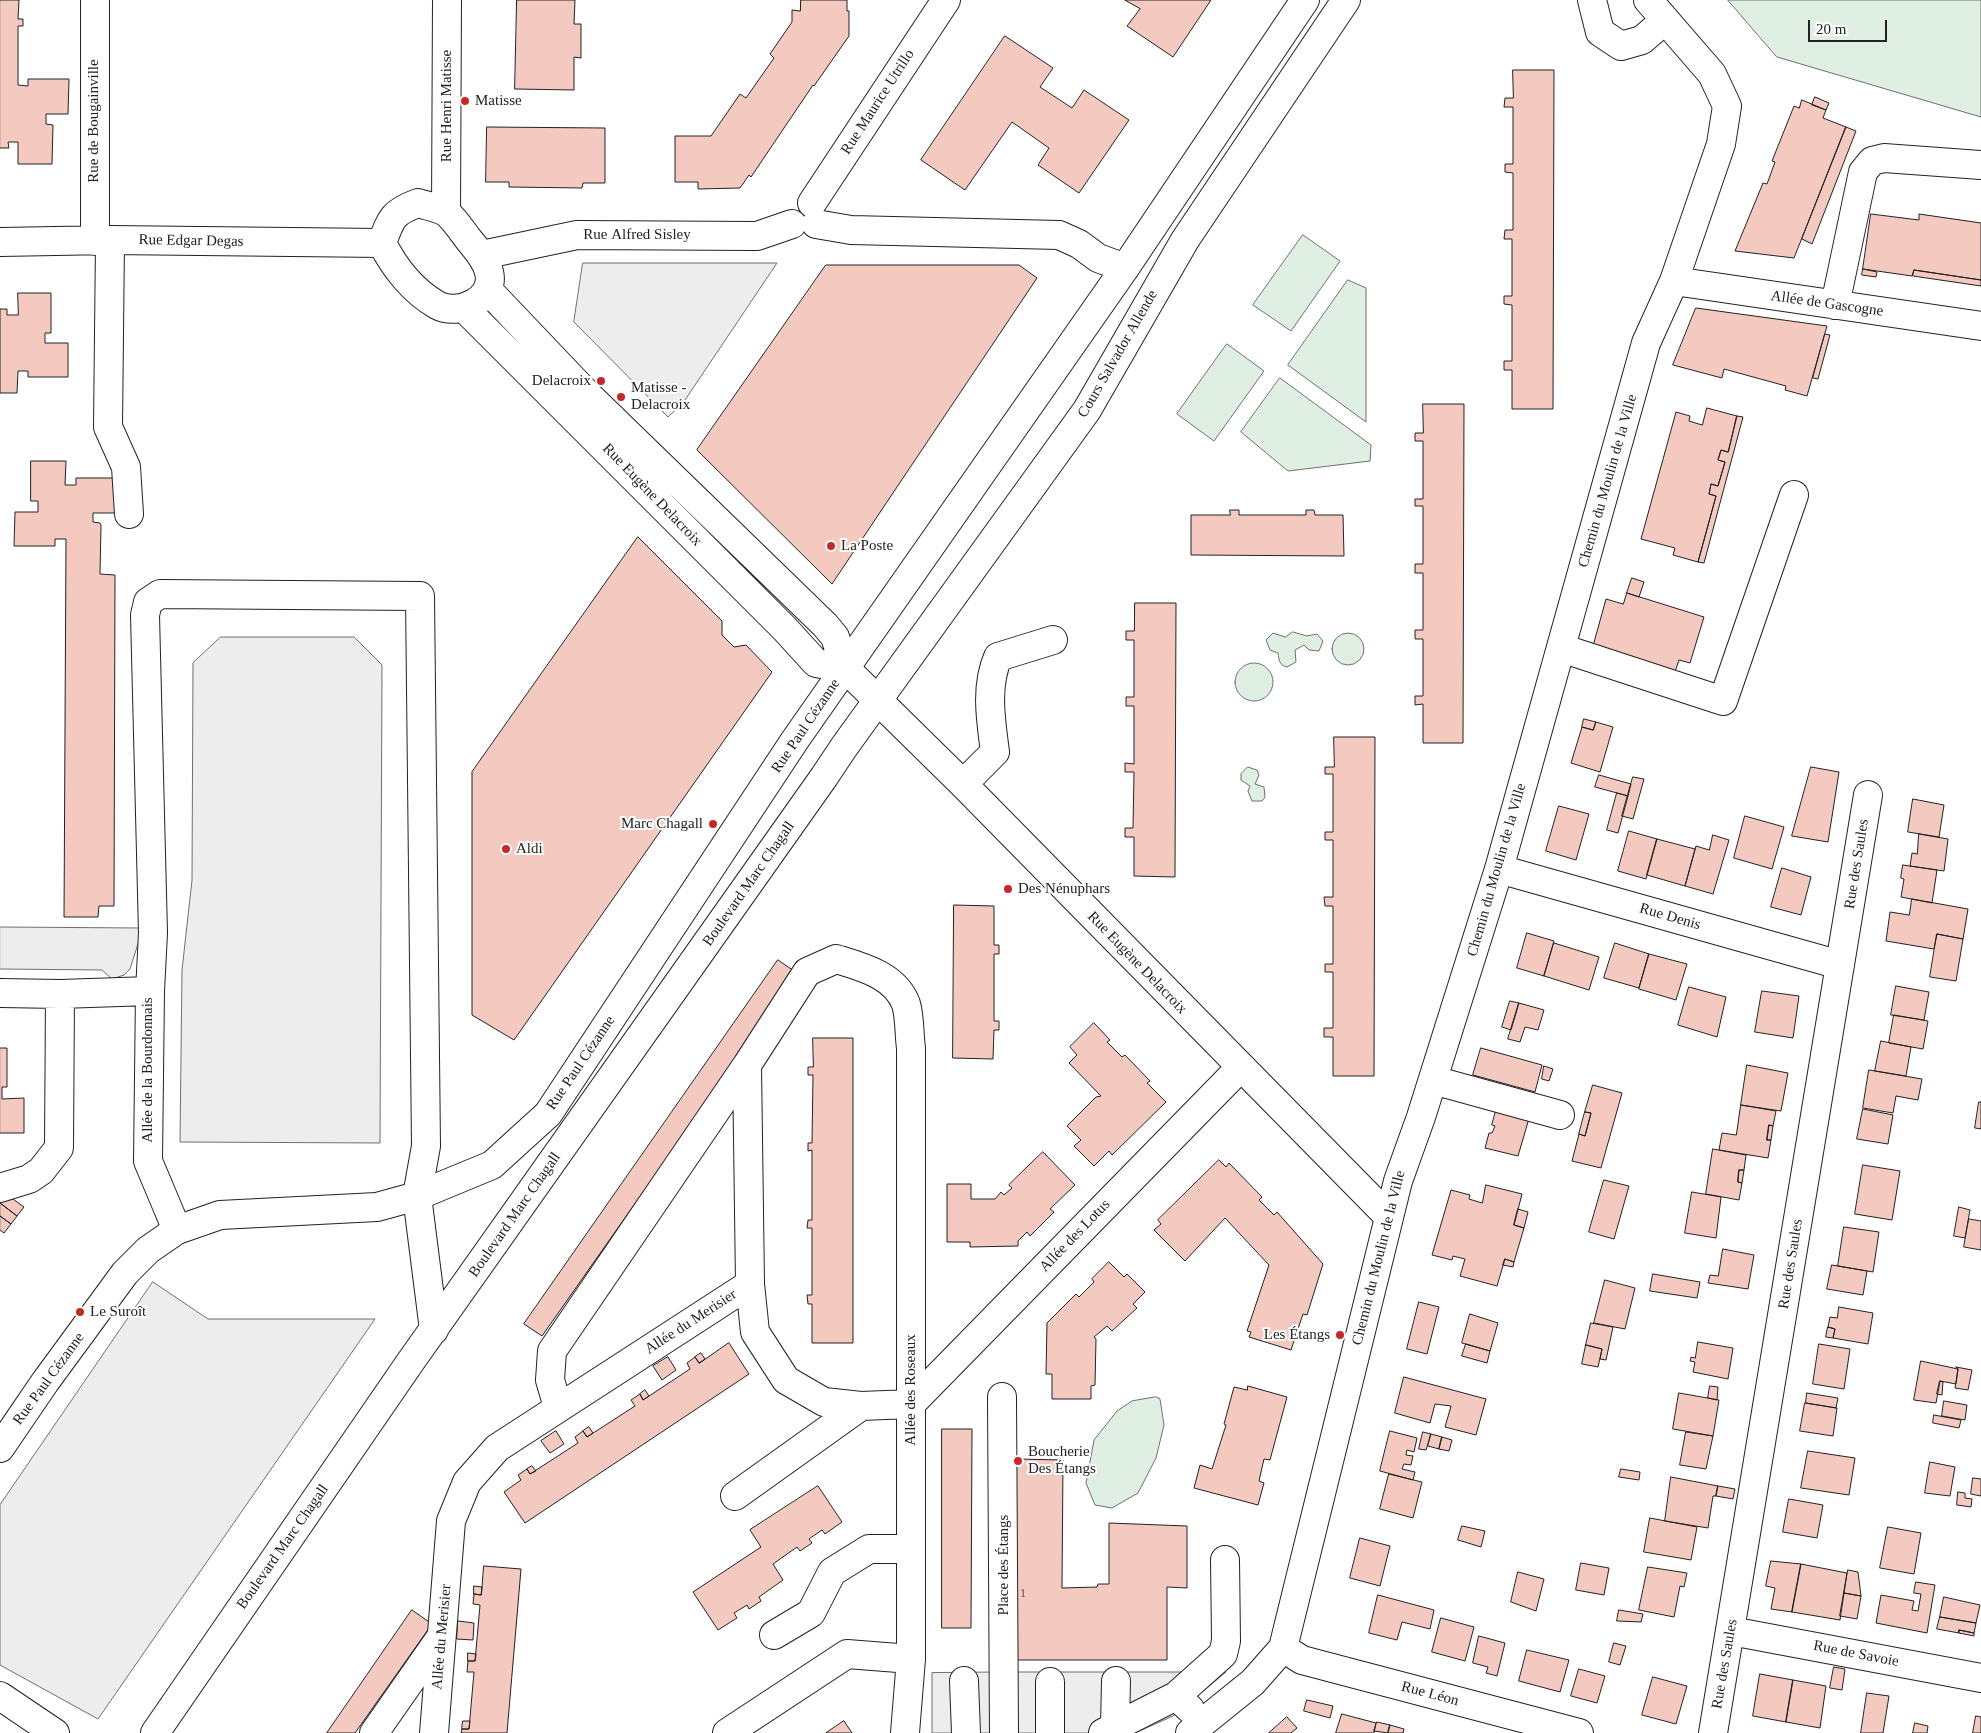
<!DOCTYPE html>
<meta charset="utf-8">
<style>
body{margin:0}
#map{position:relative;width:1981px;height:1733px;overflow:hidden;background:#fff;font-family:Georgia,serif}
canvas{display:block}
.scale{position:absolute;left:1808px;top:20px;width:79px;height:22px;box-sizing:border-box;border:2px solid #222;border-top:0;padding-left:6px;font-size:15px;line-height:18px;white-space:nowrap;color:#222;-webkit-text-stroke:4px #fff;paint-order:stroke}
</style>
<div id="map">
<canvas width="1981" height="1733"></canvas>
<div class="scale">20 m</div>
</div>
<script>
const g = document.querySelector('canvas').getContext('2d');
g.lineJoin = 'round';
function fillPath(path, color) { g.fillStyle = color; g.fill(path, 'evenodd'); }
function trace(path, color, width, dash) { g.strokeStyle = color; g.lineWidth = width; g.lineCap = dash ? 'butt' : 'round'; g.setLineDash(dash || []); g.stroke(path); }
function label(font, color, halo, rows, align = 'center') {
  g.font = font + ' Georgia,serif'; g.lineWidth = 4; g.setLineDash([]); g.textBaseline = 'middle'; g.strokeStyle = halo; g.fillStyle = color; for (const [text, x, y, turn = 0] of rows) {
    g.save(); g.translate(x, y); g.rotate((+turn || 0) * Math.PI / 180); g.textAlign = isNaN(turn) ? turn : align; if (halo) g.strokeText(text, 0, 0); g.fillText(text, 0, 0); g.restore();
  }
}
const green = new Path2D(`
 M1728 0H1981V117L1777 57Z
 M1303 235 1340 261 1291 331 1253 305Z
 M1348 280 1366 288V422L1288 365Z
 M1227 344 1264 371 1214 441 1177 414Z
 M1280 378 1371 445 1370 461 1288 471 1241 432Z
 M1293 632 1307 636 1317 634 1323 641 1319 651 1309 650 1304 645 1295 650 1296 662 1287 667C1279 665 1279 660 1278 653L1270 650 1266 640 1273 633 1285 637Z
 M1332 649a16 16 0 1 1 32 0a16 16 0 1 1-32 0Z
 M1235 682a19 19 0 1 1 38 0a19 19 0 1 1-38 0Z
 M1248 767 1257 770 1259 775 1255 784 1264 787 1265 797 1262 801H1252L1248 791 1250 786 1241 780V774Z
 M1156 1397 1160 1399 1164 1425 1156 1458 1138 1493 1112 1508 1095 1505 1086 1483 1094 1440 1117 1411 1132 1401Z`);
const parking = new Path2D(`
 M583 263H777L683 403 668 417 574 322Z
 M221 637H354L382 665 380 1143 180 1142 182 970 192 880 193 663Z
 M0 927 143 928 130 969 124 975 112 979 102 970 0 969Z
 M153 1282 208 1319H375L98 1719 0 1665V1505Z
 M996 1672H1226L1173 1716 1135 1733H932V1673Z`);
const building = new Path2D(`
 M0 0H19L18 19H23V26H18V85L28 86V79H69L68 114H46V124L53 125 52 164H18V142H8L9 148H0Z
 M517 0H575L574 24H581V58L574 57V90L515 89Z
 M801 0H847V11H849V36L814 86 813 85 751 177 749 175 740 188 698 189V182H675V136H711L740 94 746 98 774 58 770 54 792 22V10L800 11Z
 M1125 0H1211L1173 57 1127 26 1140 9Z
 M1005 36 1053 68 1040 87 1072 108 1084 90 1129 120 1079 193 1038 165 1049 148 1012 122 965 190 921 160Z
 M1513 70H1554L1553 409H1512V370H1504V361H1512V305L1504 304V296H1512V239H1504L1505 230H1513V173L1505 172V164H1513V107H1504L1505 98H1513Z
 M1815 97 1829 103 1826 110 1812 105Z
 M1802 100 1826 110 1823 118 1846 127 1794 258 1735 251 1763 183 1767 184 1775 162 1772 161 1794 106 1799 108Z
 M487 127 605 128V183H583L582 188 509 187V182H486Z
 M1846 127 1856 131 1812 244 1802 239Z
 M1871 214 1919 220V214L1981 223V280L1914 270 1912 276 1863 269Z
 M826 265H1019L1037 278 832 584 697 450Z
 M1863 269 1877 272 1876 277 1862 275Z
 M1914 270 1981 280V286L1913 276Z
 M18 293H51V333H45V343H68V377H28V371H18L17 393H0V309H7V315H18Z
 M1696 308 1827 326 1807 396 1785 390 1786 386 1724 369 1722 378 1673 365Z
 M1825 334 1830 335 1818 379 1813 378Z
 M1423 404H1464L1463 743H1423V704L1415 705V696H1423V639H1415V630H1423V573H1415V564H1423V506H1415V499H1423V441H1415V433H1423Z
 M1707 408 1737 416 1728 452 1721 450 1718 460 1725 462 1718 486 1711 484 1709 494 1716 496 1698 562 1673 555 1675 548 1641 539 1676 412 1690 416 1689 421 1702 425Z
 M1737 416 1743 417 1704 563 1698 562 1716 496 1709 494 1711 484 1718 486 1725 462 1718 460 1721 450 1728 452Z
 M31 461H66L65 485H76V478H116V513H93V522L100 523 101 525 100 574 115 575 114 906H99L98 917H64L66 539H55V546H14L15 512H38V501H31Z
 M1230 510H1239V515H1306V510H1314L1315 515H1343L1344 556 1191 555V515H1230Z
 M638 537 722 621V635L734 647 746 645 772 672 514 1040 472 1015V772Z
 M1632 578 1644 582 1639 597 1627 593Z
 M1627 593 1704 617 1690 663 1679 660 1675 672 1593 646 1606 599 1623 604Z
 M1135 603H1176L1175 877 1134 876V837H1125V828H1133L1134 772H1125V763L1134 764V706H1126V697H1134V640H1126V631H1134Z
 M1584 719 1596 722 1593 730 1582 727Z
 M1596 722 1613 727 1600 772 1571 763 1582 727 1593 730Z
 M1334 737H1375L1374 1076H1333V1037H1324V1028H1333V972H1325V964H1333V906H1325L1324 897H1333V840H1325V832H1333V774H1325V767H1334Z
 M1811 767 1839 772 1828 842 1792 836Z
 M1599 775 1631 784 1628 796 1595 787Z
 M1633 777 1644 779 1633 819 1622 816Z
 M1617 793 1628 796 1618 833 1607 830Z
 M1913 799 1944 805 1939 837 1908 832Z
 M1559 806 1589 814 1576 860 1546 851Z
 M1745 816 1784 827 1772 869 1734 858Z
 M1629 831 1657 839 1646 879 1618 871Z
 M1919 834 1948 839 1944 871 1910 866 1912 853 1917 854Z
 M1713 835 1729 840 1713 894 1685 886 1696 846 1709 850Z
 M1657 839 1695 849 1685 886 1647 875Z
 M1903 865 1937 870 1932 903 1901 897 1904 879 1901 878Z
 M1782 868 1811 877 1801 915 1771 907Z
 M1912 899 1968 909 1963 939 1937 934 1934 949 1886 941 1890 912 1909 915Z
 M954 905 994 906V945H999V954H994V1021H999V1030H994L993 1059 953 1058Z
 M1527 933 1554 941 1544 976 1517 968Z
 M1937 934 1963 939 1956 981 1930 977Z
 M1554 943 1599 957 1589 990 1544 976Z
 M1615 943 1649 954 1639 988 1604 978Z
 M1649 954 1687 964 1676 1000 1639 989Z
 M778 960 797 973 542 1336 524 1324Z
 M1896 986 1929 992 1924 1020 1891 1015Z
 M1689 987 1726 997 1717 1037 1678 1025Z
 M1762 991 1799 996 1793 1038 1755 1032Z
 M1510 1001 1519 1003 1511 1030 1502 1027Z
 M1519 1003 1544 1010 1538 1030 1525 1027 1520 1042 1508 1039Z
 M1894 1015 1928 1021 1923 1049 1889 1043Z
 M1094 1023 1110 1040 1107 1042 1122 1057 1125 1055 1150 1081 1147 1083 1166 1102 1112 1155 1109 1151 1094 1166 1074 1146 1081 1140 1067 1126 1096 1097 1101 1096 1069 1063 1077 1055 1070 1047Z
 M813 1038H853V1343H812V1304H808L807 1295H812V1228H807L808 1220H812V1150L808 1151V1143H812L813 1075H808V1067H813Z
 M1881 1041 1911 1047 1906 1076 1875 1071Z
 M0 1048H7V1087H2V1099L24 1098V1133H0Z
 M1481 1048 1542 1065 1535 1092 1473 1075Z
 M1747 1065 1788 1073 1781 1111 1741 1105Z
 M1544 1066 1553 1069 1549 1081 1542 1079Z
 M1869 1070 1922 1079 1918 1100 1896 1096 1893 1113 1863 1108Z
 M1593 1085 1622 1093 1601 1168 1572 1161 1579 1134 1585 1136 1591 1113 1585 1112Z
 M1979 1102H1981V1129L1975 1128Z
 M1741 1105 1776 1111 1773 1126 1769 1125 1767 1140H1771L1768 1158 1719 1150 1722 1133 1736 1135Z
 M1497 1107 1530 1115 1518 1156 1485 1148 1489 1133H1492L1495 1126 1492 1125Z
 M1863 1109 1893 1115 1888 1144 1857 1139Z
 M1585 1112 1591 1113 1585 1136 1579 1134Z
 M1769 1125 1773 1126 1771 1140H1767Z
 M1713 1149 1746 1155 1744 1170H1739L1738 1182 1742 1183 1739 1200 1706 1194Z
 M1043 1152 1075 1185 1050 1209 1054 1212 1030 1236 1027 1232 1018 1241V1246L970 1247V1242H947V1184H971V1199H995L1001 1192 1004 1195 1012 1188 1009 1185Z
 M1219 1160 1226 1167 1229 1163 1262 1197 1259 1200 1274 1215 1277 1212 1323 1264 1307 1315 1303 1314 1291 1350 1249 1337 1251 1332 1247 1331 1269 1265 1225 1218 1185 1261 1154 1230 1161 1224 1158 1220Z
 M1863 1165 1900 1171 1892 1220 1855 1214Z
 M1739 1170H1744L1742 1183 1738 1182Z
 M1604 1180 1629 1186 1614 1239 1589 1232Z
 M1486 1185 1522 1194 1514 1225 1524 1228 1514 1262 1505 1259 1497 1286 1460 1276 1465 1259 1453 1256 1452 1260 1432 1255 1451 1190 1470 1195 1469 1199 1482 1203Z
 M1692 1192 1721 1197 1716 1238 1685 1233Z
 M6 1194 24 1207 17 1216 0 1203Z
 M0 1203 17 1216 11 1224 0 1216Z
 M1959 1207 1970 1210 1965 1238 1954 1236Z
 M1518 1209 1528 1212 1524 1228 1514 1225Z
 M0 1216 11 1224 4 1233 0 1230Z
 M1969 1219 1981 1221V1250L1964 1247Z
 M1844 1227 1879 1232 1873 1272 1838 1266Z
 M1723 1249 1754 1255 1748 1289 1708 1283 1710 1275 1718 1276Z
 M1505 1259 1514 1262 1513 1267 1503 1265Z
 M1109 1262 1124 1277 1127 1274 1145 1292 1133 1304 1137 1308 1112 1331 1107 1326 1094 1337 1096 1339 1095 1385 1091 1386V1399H1052V1374H1046L1047 1323 1076 1294 1079 1297 1094 1282 1092 1279Z
 M1832 1265 1867 1271 1863 1295 1827 1289Z
 M1653 1274 1700 1282 1697 1298 1650 1291Z
 M1605 1280 1635 1288 1625 1329 1594 1323Z
 M1419 1302 1439 1307 1427 1354 1407 1349Z
 M1839 1307 1873 1313 1868 1344 1833 1338 1835 1329 1828 1327 1830 1317 1837 1318Z
 M1470 1314 1498 1323 1490 1351 1462 1343Z
 M1591 1323 1613 1327 1606 1360 1600 1359 1602 1349 1586 1345Z
 M1828 1327 1835 1329 1833 1338 1826 1337Z
 M1698 1342 1733 1348 1728 1379 1693 1372 1695 1362 1690 1361 1691 1357 1695 1358Z
 M729 1343 749 1374 525 1523 504 1492 521 1480 518 1475 527 1469 530 1474 578 1443 575 1437 583 1431 587 1437 635 1406 631 1400 640 1394 643 1400 690 1369 687 1363 695 1357 699 1363Z
 M1466 1344 1490 1351 1487 1363 1462 1356Z
 M1819 1344 1850 1349 1844 1389 1813 1384Z
 M1586 1345 1602 1349 1598 1367 1582 1364Z
 M701 1353 705 1359 699 1363 695 1357Z
 M668 1357 676 1370 662 1380 653 1366Z
 M1921 1361 1958 1369 1956 1384 1940 1381 1936 1403 1914 1400Z
 M1956 1367 1972 1370 1968 1390 1955 1388 1958 1369Z
 M1404 1377 1486 1399 1476 1435 1445 1427 1451 1406 1435 1404 1430 1423 1395 1413Z
 M1940 1381 1943 1382 1942 1395 1937 1394Z
 M1248 1386 1287 1397 1270 1460 1264 1459 1259 1481 1264 1483 1258 1505 1194 1488 1200 1465 1212 1469 1226 1425 1224 1424 1234 1387 1247 1390Z
 M1710 1386 1718 1387 1717 1400 1708 1398Z
 M645 1390 649 1396 643 1400 640 1394Z
 M1679 1393 1719 1400 1713 1436 1673 1429Z
 M1807 1393 1838 1398 1836 1408 1806 1403Z
 M1944 1401 1967 1405 1965 1420 1942 1416Z
 M1805 1403 1837 1408 1833 1436 1800 1431Z
 M1934 1415 1961 1420 1959 1428 1933 1423Z
 M589 1427 593 1433 587 1437 583 1431Z
 M942 1429H972L971 1628H942Z
 M556 1431 564 1444 550 1453 541 1441Z
 M1390 1431 1417 1438 1414 1452 1407 1450 1406 1455 1413 1456 1411 1465 1404 1464 1402 1469 1415 1472 1413 1480 1380 1471Z
 M1423 1432 1431 1434 1426 1450 1419 1449Z
 M1686 1432 1713 1436 1706 1469 1680 1465Z
 M1431 1434 1442 1437 1439 1449 1428 1446Z
 M1442 1437 1452 1440 1449 1451 1439 1449Z
 M1808 1451 1855 1458 1849 1495 1801 1488Z
 M1017 1459 1063 1460 1062 1588 1097 1587 1098 1584H1109V1523L1187 1526V1588L1167 1587V1660H1016Z
 M1930 1462 1955 1467 1950 1496 1925 1493Z
 M532 1466 536 1471 530 1474 527 1469Z
 M1621 1469 1640 1472 1639 1480 1619 1477Z
 M1389 1474 1422 1482 1413 1518 1380 1509Z
 M1671 1477 1718 1486 1716 1496H1713L1708 1528 1665 1521Z
 M1973 1478 1981 1479V1496L1971 1494Z
 M818 1486 842 1522 825 1534 822 1530 809 1539 812 1543 800 1551 797 1547 773 1564 783 1580 759 1597 761 1601 749 1609 747 1605 734 1613 737 1618 718 1630 693 1592 761 1547 750 1530Z
 M1718 1486 1735 1489 1733 1499 1716 1496Z
 M1958 1492 1965 1493V1498L1972 1499 1971 1507 1957 1505Z
 M1789 1499 1823 1505 1817 1538 1783 1532Z
 M1650 1518 1697 1527 1691 1560 1644 1552Z
 M1462 1526 1485 1531 1481 1547 1458 1540Z
 M1888 1527 1921 1533 1914 1574 1880 1568Z
 M1360 1538 1390 1546 1380 1586 1350 1578Z
 M1771 1561 1801 1564 1792 1612 1771 1609 1775 1588 1766 1586Z
 M1581 1563 1609 1568 1604 1595 1576 1590Z
 M1801 1564 1847 1573 1840 1620 1792 1612Z
 M484 1566 521 1569 507 1733H461L462 1729H469L474 1672H467L468 1661H475L480 1605 473 1604 474 1594 481 1595Z
 M1648 1567 1687 1573 1684 1587 1680 1586 1674 1617 1639 1610Z
 M1848 1570 1858 1572 1861 1596 1844 1593Z
 M1518 1572 1544 1579 1536 1611 1511 1602Z
 M1916 1582 1935 1585 1927 1633 1876 1623 1881 1595 1914 1601 1912 1610 1918 1611 1921 1594 1914 1593Z
 M474 1586 482 1587 481 1595 474 1594Z
 M1844 1593 1861 1596 1857 1619 1840 1616Z
 M1378 1595 1434 1610 1430 1629 1402 1622 1397 1640 1369 1633Z
 M1944 1597 1980 1605 1976 1623 1940 1617Z
 M412 1610 432 1624 355 1733H327Z
 M1619 1610 1643 1614 1641 1622 1617 1621Z
 M1940 1617 1976 1623 1974 1633 1959 1630V1633L1937 1629Z
 M1441 1618 1474 1627 1465 1661 1432 1652Z
 M458 1621 474 1623 473 1640 457 1639Z
 M1959 1630 1974 1633V1636L1959 1633Z
 M1479 1636 1505 1643 1497 1676 1486 1673 1488 1667 1473 1663Z
 M1614 1643 1626 1646 1620 1665 1609 1662Z
 M1527 1650 1569 1660 1560 1692 1519 1681Z
 M468 1653 476 1654 475 1661H468Z
 M1834 1667 1845 1669 1842 1690 1830 1688Z
 M1579 1669 1605 1676 1597 1703 1571 1696Z
 M1760 1674 1793 1680 1786 1722 1753 1716Z
 M1653 1677 1687 1686 1676 1724 1642 1715Z
 M1793 1680 1826 1686 1820 1728 1786 1722Z
 M1867 1693 1889 1696 1883 1733H1861Z
 M1307 1700 1333 1706 1330 1718 1304 1711Z
 M1342 1714 1376 1723 1374 1733H1336Z
 M1976 1716 1981 1717V1733H1973Z
 M1287 1717 1297 1728 1291 1733H1269Z
 M463 1721H470L469 1729H462Z
 M844 1721 852 1733H826Z
 M1377 1722 1390 1725 1388 1733 1374 1731Z
 M1915 1723 1928 1726 1927 1733H1913Z
 M1390 1725 1404 1729 1403 1733H1388Z`);
const minor = new Path2D(`
 M95 0V241
 M1592 0 1600 32 1621 46 1642 40 1665 20
 M418 203C427 206 440 208 447 213 455 220 462 231 469 240 477 250 486 259 489 272 496 299 459 317 437 305 413 291 394 267 382 243 391 218 393 212 418 203Z
 M812 203 946 0
 M446 212 447 0
 M816 224 851 230 1059 235 1079 244 1098 258 1125 268
 M110 240 108 427 126 467 129 514
 M0 242 110 240 382 243
 M482 255 577 235 757 236 792 224
 M1674 281 1981 326
 M488 290 586 393 825 625 835 637 845 668 963 784 1388 1216
 M1835 305 1863 172 1872 161 1884 158 1981 165
 M465 309 785 629 816 663 845 668
 M1561 648 1723 701 1794 495
 M963 784 995 752C991 721 985 687 998 657L1053 640
 M1499 869 1840 965
 M150 991 153 933 145 615 148 602 160 594 420 596 426 1146 417 1196
 M0 993 60 994 150 991 148 1161 177 1230
 M1433 1080 1560 1115
 M0 1188 29 1179 41 1171 59 1148 60 994
 M750 1284 755 1332 786 1380 824 1402 861 1406 911 1404 1240 1068
 M1002 1397 1004 1733
 M558 1407 550 1380 552 1351 747 1065
 M735 1496 861 1406
 M1731 1631 1981 1678
 M774 1635 811 1613 832 1572 869 1549H911
 M1283 1648 1302 1660 1579 1733
 M964 1681 966 1733
 M0 1696 55 1733
 M1176 1696 1223 1654 1226 1641 1225 1560
 M1115 1727 1116 1681
 M374 1733 441 1637
 M434 1733 451 1521 467 1482 497 1448 750 1284 747 1065 807 972 836 959C862 967 895 975 906 1004 910 1017 909 1034 911 1048V1659L905 1733
 M727 1733 847 1654 911 1659
 M1050 1733V1682
 M1103 1733 1176 1696 1190 1709
 M1190 1733 1253 1682 1283 1648 1398 1181 1421 1117 1499 869 1646 343 1674 281 1721 144 1727 106 1712 74 1648 0
 M1713 1733 1868 795`);
const major = new Path2D(`
 M417 1196 434 1330
 M0 1448 45 1382 125 1273 148 1250 177 1230 220 1215 377 1207 417 1196 492 1165 548 1114 795 740 1125 268 1305 0
 M155 1733 411 1361 824 777 844 747 1087 410 1185 240 1346 0`);
const markers = [
 [465,101,5,"#c62828"],
 [601,381,5,"#c62828"],
 [621,397,5,"#c62828"],
 [831,546,5,"#c62828"],
 [713,824,5,"#c62828"],
 [506,849,5,"#c62828"],
 [1008,889,5,"#c62828"],
 [80,1312,5,"#c62828"],
 [1340,1335,5,"#c62828"],
 [1018,1461,5,"#c62828"]
];
const numberNames = [
 ["1",1023,1594]
];
const poiNames = [
 ["Matisse",475,101],
 ["Delacroix",591,381,"right"],
 ["Matisse -",631,388],
 ["Delacroix",631,405],
 ["La Poste",841,546],
 ["Marc Chagall",703,824,"right"],
 ["Aldi",516,849],
 ["Des Nénuphars",1018,889],
 ["Le Suroît",90,1312],
 ["Les Étangs",1330,1335,"right"],
 ["Boucherie",1028,1452],
 ["Des Étangs",1028,1469]
];
const streetNames = [
 ["Rue Maurice Utrillo",878,102,-57],
 ["Rue Henri Matisse",447,106,-90],
 ["Rue de Bougainville",94,121,-90],
 ["Rue Alfred Sisley",637,235],
 ["Rue Edgar Degas",191,241,1],
 ["Allée de Gascogne",1827,304,8],
 ["Cours Salvador Allende",1118,354,-60],
 ["Chemin du Moulin de la Ville",1608,481,-74],
 ["Rue Eugène Delacroix",652,495,46],
 ["Rue Paul Cézanne",806,726,-56],
 ["Rue des Saules",1857,864,-81],
 ["Chemin du Moulin de la Ville",1497,870,-74],
 ["Boulevard Marc Chagall",749,884,-55],
 ["Rue Denis",1670,917,16],
 ["Rue Eugène Delacroix",1137,963,46],
 ["Rue Paul Cézanne",581,1063,-56],
 ["Allée de la Bourdonnais",148,1070,-90],
 ["Boulevard Marc Chagall",515,1215,-55],
 ["Allée des Lotus",1075,1236,-46],
 ["Chemin du Moulin de la Ville",1379,1258,-76],
 ["Rue des Saules",1791,1264,-81],
 ["Allée du Merisier",691,1322,-33],
 ["Rue Paul Cézanne",49,1379,-54],
 ["Allée des Roseaux",911,1390,-90],
 ["Boulevard Marc Chagall",283,1547,-55],
 ["Place des Étangs",1004,1565,-90],
 ["Allée du Merisier",442,1637,-85],
 ["Rue de Savoie",1856,1654,11],
 ["Rue des Saules",1725,1664,-80],
 ["Rue Léon",1430,1694,15]
];
fillPath(green, '#e0efe3');
trace(green, '#6f6f6f', 1);
fillPath(parking, '#ededed');
trace(parking, '#6f6f6f', 1);
fillPath(building, '#f3c9c0');
trace(building, '#222', 1);
trace(minor, '#222', 30);
trace(major, '#222', 30);
trace(minor, '#fff', 28);
trace(major, '#fff', 28);
for (const [x, y, r, color] of markers) { const dot = new Path2D(); dot.arc(x, y, r, 0, 2 * Math.PI); g.fillStyle = color; g.fill(dot); trace(dot, '#fff', 2); }
label('12px', '#564c4a', null, numberNames);
label('15px', '#222', '#fff', poiNames, 'left');
label('15px', '#222', '#fff', streetNames);
</script>
